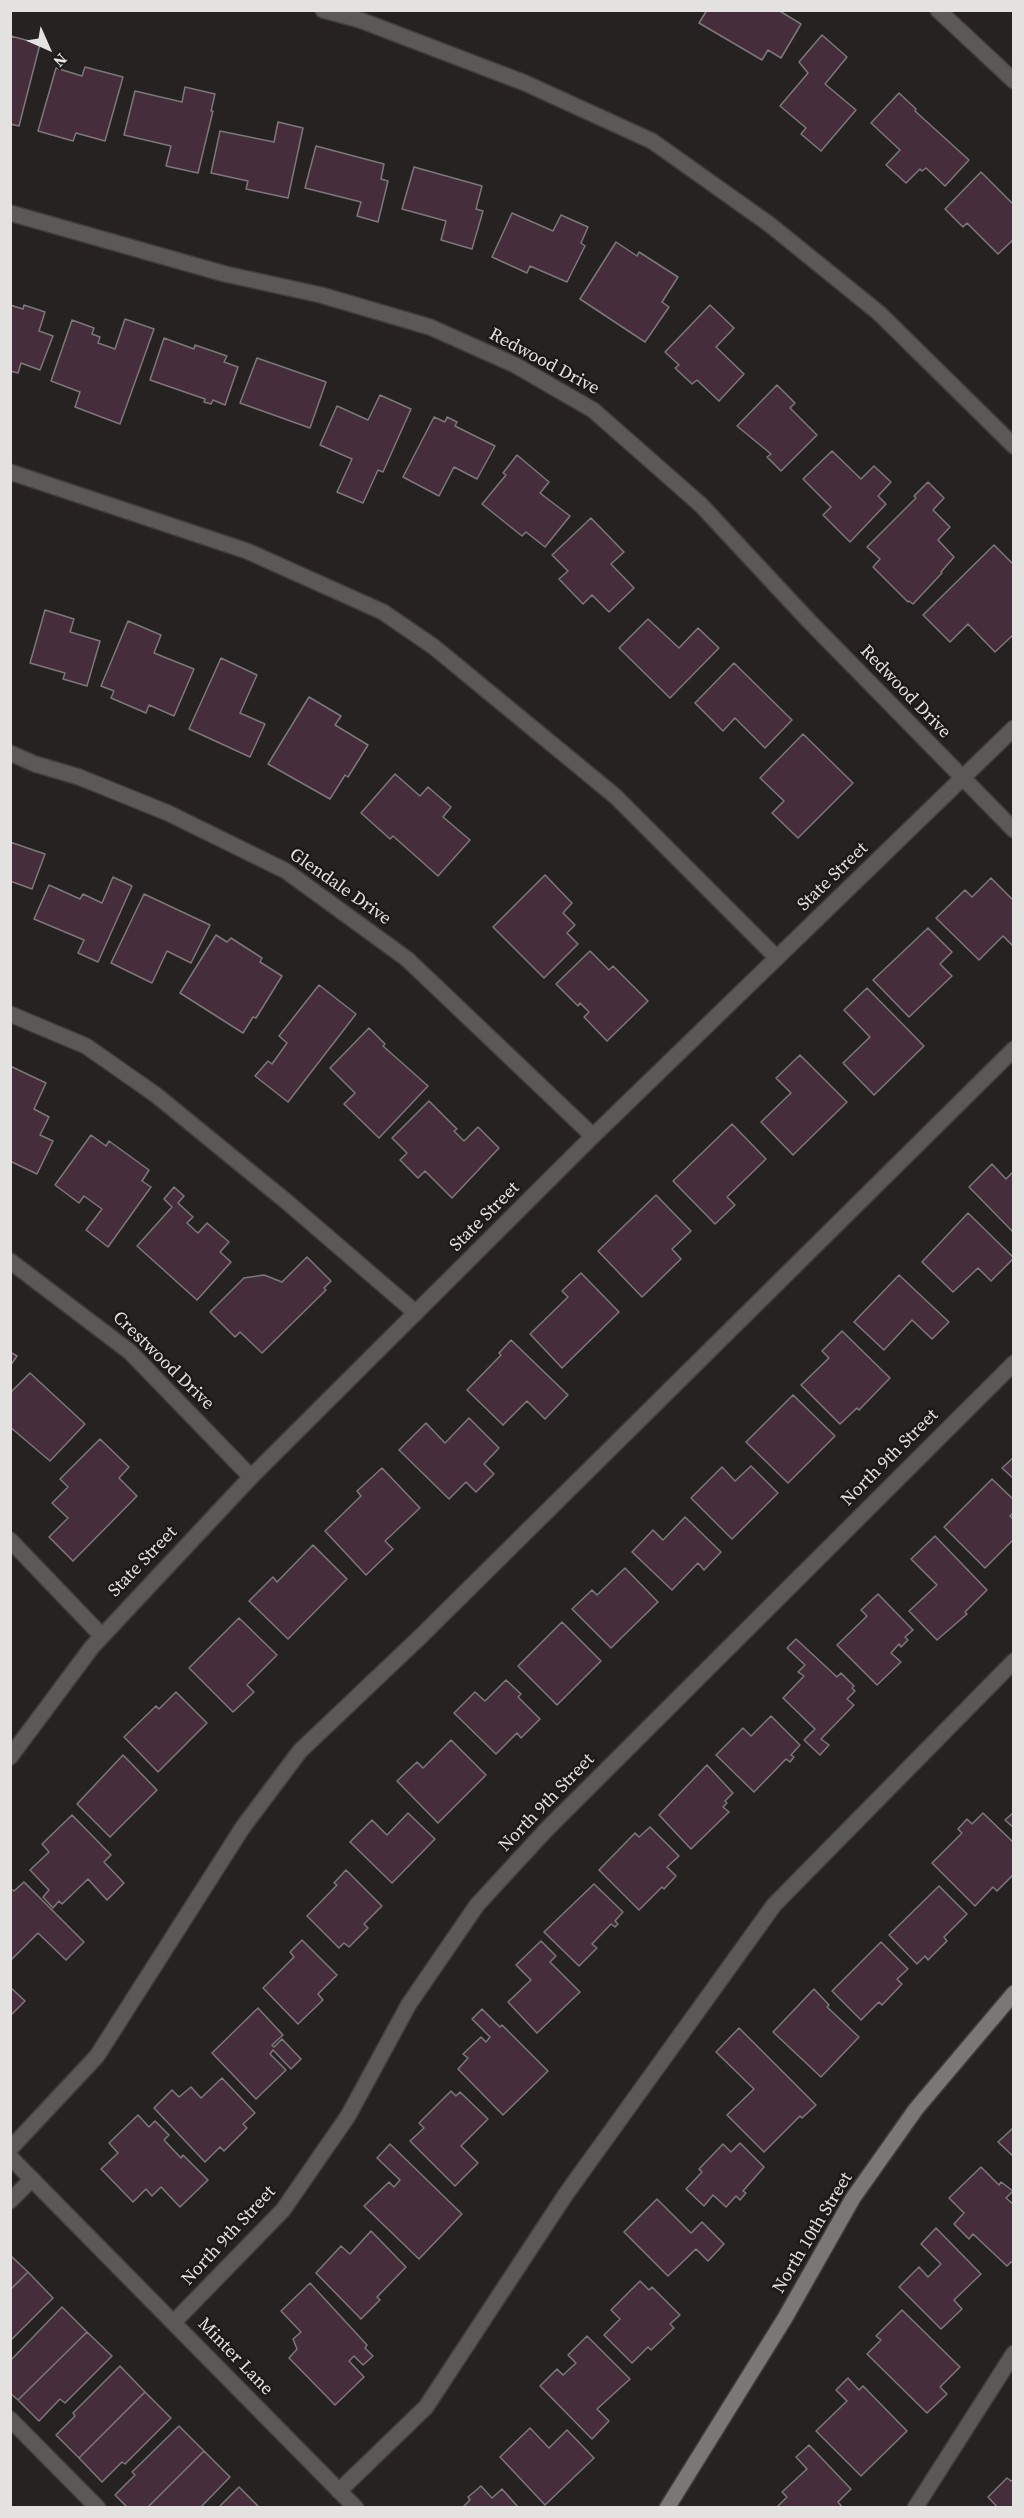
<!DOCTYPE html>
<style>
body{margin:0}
#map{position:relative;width:1024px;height:2518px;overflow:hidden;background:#262222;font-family:"Source Serif 4",serif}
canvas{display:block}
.frame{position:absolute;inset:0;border:12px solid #e4e1e1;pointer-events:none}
.north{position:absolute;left:18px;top:18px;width:60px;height:60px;-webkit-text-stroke:4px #1c1919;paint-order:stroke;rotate:135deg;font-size:16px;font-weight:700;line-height:24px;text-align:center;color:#e4e1e1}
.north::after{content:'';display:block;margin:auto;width:21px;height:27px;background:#e4e1e1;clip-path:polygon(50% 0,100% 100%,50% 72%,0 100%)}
</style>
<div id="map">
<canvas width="1024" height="2518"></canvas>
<div class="frame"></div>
<div class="north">N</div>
</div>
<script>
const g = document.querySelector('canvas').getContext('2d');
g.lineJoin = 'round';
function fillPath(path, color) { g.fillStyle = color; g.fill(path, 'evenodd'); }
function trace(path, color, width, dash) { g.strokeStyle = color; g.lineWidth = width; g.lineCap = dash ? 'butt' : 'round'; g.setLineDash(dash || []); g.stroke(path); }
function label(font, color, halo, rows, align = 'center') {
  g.font = font + ' "Source Serif 4",serif'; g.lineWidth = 5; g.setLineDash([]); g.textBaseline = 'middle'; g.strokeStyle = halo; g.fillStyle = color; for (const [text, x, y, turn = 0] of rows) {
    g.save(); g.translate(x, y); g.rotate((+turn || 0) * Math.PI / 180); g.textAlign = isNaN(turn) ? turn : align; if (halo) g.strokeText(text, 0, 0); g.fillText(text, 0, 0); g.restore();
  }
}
const building = new Path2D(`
 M707 10H778L801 24 781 58 768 50 762 60 699 23Z
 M822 35 847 57 825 84 856 110 821 151 801 134 806 128 780 106 808 73 799 62Z
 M11 36 40 44 19 126 10 124Z
 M85 67 123 77 105 141 76 133 73 141 38 131 56 68 82 76Z
 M185 87 215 94 211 111H213L198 173 166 166 171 146 124 135 135 91 182 102Z
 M899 93 916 109 915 111 969 160 945 186 926 168 922 171 920 169 906 183 886 165 900 150 871 123Z
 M278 122 303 128 288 198 246 189 248 181 211 173 220 131 274 142Z
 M316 146 384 164 381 179 388 181 378 222 357 216 361 202 305 188Z
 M414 167 482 186 476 209 483 211 472 249 441 240 446 221 402 209Z
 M981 172 1014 205V239L998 254 967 223 963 227 945 209Z
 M512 213 553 231 561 215 588 227 581 243 585 246 567 282 530 266 527 273 492 257Z
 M616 242 637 256 639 252 678 277 662 302 669 307 645 342 580 299Z
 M10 305 23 309 24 305 45 312 39 331 53 336 40 370 21 363 18 373 10 371Z
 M710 305 734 328 716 347 744 374 719 401 697 380 692 384 675 368 679 365 665 352Z
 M125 319 154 329 120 424 75 407 80 392 51 381 72 320 94 328 92 334 100 337 98 343 115 349Z
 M164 338 194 349 195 345 227 356 224 362 238 367 225 405 213 400 211 404 204 402 205 399 150 380Z
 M257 358 326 382 310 428 240 403Z
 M777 385 795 403 790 408 817 435 781 471 767 457 771 454 737 426Z
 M380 395 411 409 383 472 378 470 363 503 337 492 352 459 320 445 337 406 368 420Z
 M434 417 445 422 447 417 457 422 455 426 495 446 477 479 454 467 439 496 403 477Z
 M832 451 861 479 874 466 891 482 878 496 886 504 850 542 823 515 831 507 803 479Z
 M517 455 549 482 540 493 570 516 545 547 526 532 522 536 482 504 506 475 503 473Z
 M928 482 944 498 933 510 950 527 938 540 954 557 941 572 942 573 913 604 909 601 908 602 873 567 880 559 867 547 916 498 914 496Z
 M591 518 624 552 611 564 634 588 609 612 592 595 583 604 559 579 568 571 552 555Z
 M994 545 1014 565V634L995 652 968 624 950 642 923 615Z
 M45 610 74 619 70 632 100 641 87 686 63 679 65 673 30 663Z
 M648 619 679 648 698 628 719 648 670 698 619 648Z
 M128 621 161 635 154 653 194 669 174 716 149 705 146 713 111 698 114 691 101 686Z
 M221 658 257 675 240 713 265 724 250 757 189 729Z
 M734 663 792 720 765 748 735 718 723 731 695 703Z
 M309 697 341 716 335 725 368 745 348 777 345 775 330 799 268 764Z
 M803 734 853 783 798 838 772 813 784 801 760 778Z
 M395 774 420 796 428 787 451 807 443 817 470 840 438 876 393 836 390 839 361 813Z
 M10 842 45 854 32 889 10 881Z
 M545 875 572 903 563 913 575 925 567 933 578 944 544 978 493 927Z
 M113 877 132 886 98 962 78 953 84 940 34 919 49 885 80 899 83 894 102 903Z
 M991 878 1014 901V947L1003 936 979 960 936 918 965 890 972 897Z
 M144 894 210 925 191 963 167 951 152 983 111 963Z
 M928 928 952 952 940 964 952 976 909 1017 873 980Z
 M216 935 227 942 231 938 262 958 260 962 282 976 256 1018 253 1017 243 1033 180 993Z
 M590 951 609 970 613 966 648 1001 607 1041 584 1017 589 1012 580 1003 578 1006 556 984Z
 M319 985 356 1014 288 1102 255 1076 268 1061 272 1064 287 1043 279 1036Z
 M867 988 924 1046 874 1095 843 1063 870 1037 844 1010Z
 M369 1028 385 1044 383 1046 428 1086 379 1138 344 1104 355 1093 330 1068Z
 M800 1055 847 1102 793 1155 761 1122 791 1093 776 1078Z
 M10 1066 46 1083 34 1109 49 1117 40 1135 53 1141 37 1174 10 1161Z
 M429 1101 457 1129 454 1131 464 1141 478 1127 499 1148 452 1198 425 1171 418 1178 400 1160 407 1153 392 1138Z
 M732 1124 766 1159 727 1197 735 1205 715 1224 673 1181Z
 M91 1135 106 1146 109 1141 149 1170 142 1181 151 1187 108 1247 86 1230 102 1209 84 1196 79 1203 55 1185Z
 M992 1164 1006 1179 1014 1171V1233L969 1187Z
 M174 1187 184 1196 178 1203 193 1217 187 1223 198 1233 207 1223 229 1242 220 1252 231 1262 197 1300 137 1246 172 1207 164 1199Z
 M656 1195 691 1231 672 1249 681 1259 642 1297 598 1251Z
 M968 1213 1014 1258 991 1281 978 1268 953 1292 922 1262Z
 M307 1257 331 1281 324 1288 326 1290 262 1353 240 1332 235 1337 210 1312 244 1278 264 1275 282 1282Z
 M581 1273 619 1312 562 1368 530 1334 568 1297 562 1291Z
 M899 1275 949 1322 932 1339 912 1320 884 1350 854 1322Z
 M842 1331 890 1378 859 1410 857 1408 840 1424 801 1385 829 1358 822 1351Z
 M511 1340 568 1395 545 1419 527 1401 503 1425 467 1390 501 1355 499 1353Z
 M10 1352 17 1356 10 1366Z
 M30 1373 85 1424 50 1461 10 1427V1393Z
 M793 1395 835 1436 788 1483 746 1442Z
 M469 1418 499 1448 484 1464 494 1474 476 1492 466 1482 449 1499 399 1450 426 1423 445 1443Z
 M100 1439 129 1467 119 1478 137 1496 73 1561 49 1537 68 1518 52 1503 68 1487 60 1479Z
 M1014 1457V1479L1002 1468Z
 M751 1466 778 1493 732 1539 691 1498 722 1467 735 1481Z
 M382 1468 420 1508 385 1541 393 1549 366 1575 325 1531 361 1496 357 1491Z
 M992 1479 1014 1500V1512L1010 1516 1014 1520V1539L985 1568 944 1527Z
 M685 1517 721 1552 704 1570 698 1563 672 1590 632 1552 653 1530 663 1540Z
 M935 1536 987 1590 965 1612 967 1614 937 1640 909 1611 937 1585 911 1559Z
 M313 1545 347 1579 288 1639 249 1601 273 1577 277 1582Z
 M625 1568 658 1602 611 1648 572 1609 592 1590 597 1595Z
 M878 1594 913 1630 905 1637 908 1640 901 1647 899 1644 891 1653 901 1662 877 1685 837 1645 867 1616 861 1610Z
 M239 1618 277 1655 247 1685 254 1692 233 1712 189 1668Z
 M562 1622 601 1661 557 1705 518 1666Z
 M796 1639 837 1677 841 1673 854 1686 852 1688 855 1691 847 1699 854 1705 821 1739 829 1745 820 1755 804 1740 815 1729 783 1698 804 1676 798 1672 805 1665 787 1648Z
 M506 1680 521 1694 518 1697 540 1719 521 1738 517 1733 496 1754 454 1713 475 1692 485 1701Z
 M176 1692 207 1723 158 1772 124 1737 156 1706 159 1709Z
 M771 1716 800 1745 791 1755 794 1757 790 1762 786 1759 754 1792 716 1755 743 1728 751 1736Z
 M451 1740 486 1775 438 1823 397 1781 417 1762 423 1768Z
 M123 1755 157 1790 110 1837 77 1804Z
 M707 1765 733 1793 725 1801 727 1803 723 1807 729 1812 691 1849 659 1815Z
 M1014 1812V1828L1005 1820Z
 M408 1813 435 1839 392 1883 350 1842 372 1820 387 1835Z
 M983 1813 1014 1843V1874L997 1891 993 1887 975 1906 932 1863 962 1833 958 1829 967 1819 972 1824Z
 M72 1815 111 1855 104 1862 124 1883 107 1900 88 1879 62 1904 59 1901 53 1908 43 1897 49 1890 30 1870 49 1852 42 1844Z
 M650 1827 679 1856 667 1867 676 1876 664 1889 662 1887 639 1910 599 1870 635 1833 639 1837Z
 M346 1870 382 1906 364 1924 368 1928 349 1947 344 1943 339 1948 307 1916 337 1885 334 1883Z
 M24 1882 84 1942 66 1960 38 1933 10 1961V1888L14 1891Z
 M594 1884 623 1912 615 1921 618 1924 615 1927 611 1924 592 1944 597 1948 579 1966 544 1932Z
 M939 1886 967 1914 944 1937 947 1941 928 1960 925 1956 917 1964 889 1935Z
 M302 1940 337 1975 318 1994 323 2000 298 2024 263 1988 294 1957 290 1952Z
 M541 1941 556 1956 550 1962 580 1992 537 2033 508 2002 531 1980 516 1965Z
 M881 1942 908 1969 897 1979 902 1984 882 2005 879 2002 861 2020 832 1991Z
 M10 1987 25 2001 10 2016Z
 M814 1989 829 2005 827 2007 859 2037 821 2077 773 2032Z
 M258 2008 283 2035 272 2045 274 2047 282 2039 301 2059 291 2069 273 2050 270 2054 286 2070 256 2099 212 2053Z
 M482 2009 500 2027 502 2025 548 2071 503 2115 458 2069 468 2058 463 2054 481 2037 486 2042 490 2037 472 2019Z
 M739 2028 816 2105 802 2118 800 2116 764 2152 727 2115 754 2089 716 2052Z
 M222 2078 255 2113 243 2124 247 2128 224 2151 220 2147 205 2162 154 2108 172 2090 179 2097 191 2087 201 2098Z
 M451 2091 456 2096 460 2092 488 2119 461 2146 478 2163 455 2186 410 2141 424 2128 419 2123Z
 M138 2115 149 2127 155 2121 169 2135 164 2140 181 2158 183 2155 208 2180 180 2207 161 2187 152 2196 146 2189 133 2202 101 2169 118 2153 109 2143Z
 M1014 2127V2157L998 2142Z
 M740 2143 764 2167 743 2191 746 2193 740 2200 736 2196 726 2207 713 2195 704 2206 686 2189 702 2172 699 2169 723 2144 731 2152Z
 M390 2144 462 2214 419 2259 364 2206 389 2182 394 2187 400 2180 377 2158Z
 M981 2167 999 2185 1001 2182 1013 2191 1006 2198 1014 2205V2263L1011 2262 1007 2266 973 2234 969 2239 954 2224 964 2213 949 2198Z
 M657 2199 691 2233 702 2222 724 2244 708 2261 696 2249 668 2276 624 2232Z
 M936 2228 981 2274 954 2300 962 2309 941 2329 899 2287 919 2267 928 2277 941 2264 921 2244Z
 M371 2231 406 2267 377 2297 380 2300 361 2319 316 2273 341 2246 350 2254Z
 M10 2255 28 2272 10 2290Z
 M28 2272 53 2298 10 2341V2290Z
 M640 2281 649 2290 652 2287 680 2315 670 2324 674 2328 651 2350 648 2347 632 2363 604 2335 620 2319 611 2310Z
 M310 2283 367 2345 365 2348 373 2356 363 2365 354 2356 349 2361 364 2377 335 2405 289 2358 297 2349 293 2339 301 2332 281 2311Z
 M62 2307 87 2332 18 2400 10 2393V2361Z
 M902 2310 960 2367 940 2387 947 2394 927 2413 867 2354 881 2340 876 2336Z
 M87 2332 112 2356 65 2403 60 2399 39 2421 18 2400Z
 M587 2336 630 2379 597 2409 609 2421 592 2439 540 2386 557 2369 563 2375 576 2363 568 2355Z
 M120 2366 145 2392 79 2458 56 2435 75 2416 73 2413Z
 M848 2378 859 2390 863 2386 907 2431 861 2476 816 2431 847 2401 836 2390Z
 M145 2392 171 2418 125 2464 122 2462 102 2482 79 2458Z
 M179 2426 204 2451 147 2508H128L115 2495 135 2475 132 2472Z
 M530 2428 549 2448 567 2430 594 2458 545 2505 500 2457Z
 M809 2445 851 2489 838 2502 843 2508H776L787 2497 782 2492 807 2469 796 2457Z
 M204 2451 230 2477 200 2508H147Z
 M1007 2478 1011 2481 1014 2479V2508H998L988 2497Z
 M481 2486 492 2498 502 2489 519 2508H462L470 2500 468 2497Z
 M239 2487 260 2508H218Z`);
const service = new Path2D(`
 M323 10 360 20 525 83 652 141 769 224 879 313 1014 446
 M10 472 247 551 383 612 434 647 615 796 777 958
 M10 1014 86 1046 156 1095 287 1202 416 1313
 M10 1540 102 1636
 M10 2149 97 2056 243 1827 300 1751 419 1638 1014 1049
 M10 2201 32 2179
 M10 2419 98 2508
 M339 2491 426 2407 566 2194 774 1905 1014 1661
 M915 2508 1014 2353`);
const minor = new Path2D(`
 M938 10 1014 81
 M10 213 225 274 321 295 430 327 515 365 593 410 701 505 809 621 1014 830
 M10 753 35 764 79 777 168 813 286 871 407 959 593 1136
 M10 1261 130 1352 251 1477
 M10 1757 92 1647 251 1477 593 1136 1014 728
 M10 2157 356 2508
 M174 2322 283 2210 348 2116 409 2004 477 1905 546 1830 1014 1363`);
const secondary = new Path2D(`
 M667 2508 785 2318 853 2198 916 2109 1014 1993`);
const streetNames = [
 ["Redwood Drive",544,362,28],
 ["Redwood Drive",905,692,46],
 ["State Street",833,877,-44],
 ["Glendale Drive",340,887,35],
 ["State Street",485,1217,-45],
 ["Crestwood Drive",163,1361,44],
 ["North 9th Street",890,1458,-45],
 ["State Street",143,1562,-46],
 ["North 9th Street",547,1803,-46],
 ["North 10th Street",813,2233,-59],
 ["North 9th Street",229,2236,-47],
 ["Minter Lane",235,2357,46]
];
fillPath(building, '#452d3c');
trace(building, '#7c787a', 1.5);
trace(service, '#413d3d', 18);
trace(minor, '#413d3d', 18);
trace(secondary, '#413d3d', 18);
trace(service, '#5b5958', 15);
trace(minor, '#5b5958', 15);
trace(secondary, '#7a7776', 15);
label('18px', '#e4e1e1', '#1c1919', streetNames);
</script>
